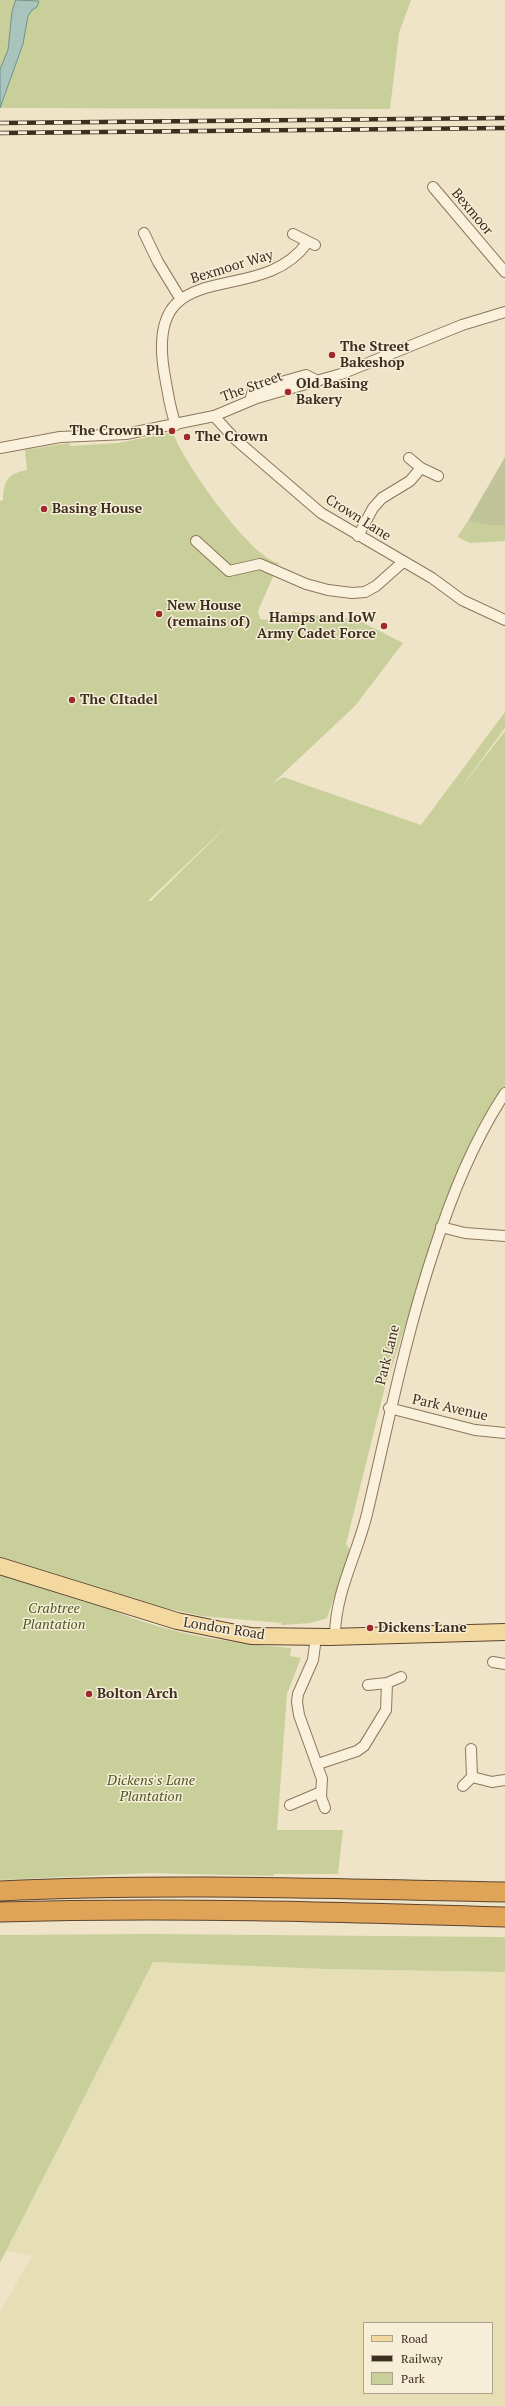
<!DOCTYPE html>
<style>
body{margin:0}
#map{position:relative;width:505px;height:2406px;overflow:hidden;background:#f0e4c8;font-family:"PT Serif",serif}
canvas{display:block}
.legend{position:absolute;left:363px;top:2322px;width:130px;height:72px;box-sizing:border-box;background:#f7eed8;border:1px solid #ada18e;margin:0;padding:5px 7px;list-style:none;font-size:12px;color:#3d2e20}
.legend li{display:flex;align-items:center;gap:8px;height:20px}
.legend b{width:20px;border:1px solid #ada18e}
</style>
<div id="map">
<canvas width="505" height="2406"></canvas>
<ul class="legend">
<li><b style="height:5px;background:#f3d9a0"></b>Road</li>
<li><b style="height:5px;background:#3d2e20"></b>Railway</li>
<li><b style="height:11px;background:#c9cf9b"></b>Park</li>
</ul>
</div>
<script>
const g = document.querySelector('canvas').getContext('2d');
g.lineJoin = 'round';
function fillPath(path, color) { g.fillStyle = color; g.fill(path, 'evenodd'); }
function trace(path, color, width, dash) { g.strokeStyle = color; g.lineWidth = width; g.lineCap = dash ? 'butt' : 'round'; g.setLineDash(dash || []); g.stroke(path); }
function label(font, color, halo, rows, align = 'center') {
  g.font = font + ' "PT Serif",serif'; g.lineWidth = 3; g.setLineDash([]); g.textBaseline = 'middle'; g.strokeStyle = halo; g.fillStyle = color; for (const [text, x, y, turn = 0] of rows) {
    g.save(); g.translate(x, y); g.rotate((+turn || 0) * Math.PI / 180); g.textAlign = isNaN(turn) ? turn : align; if (halo) g.strokeText(text, 0, 0); g.fillText(text, 0, 0); g.restore();
  }
}
const farmland = new Path2D(`
 M153 1962 325 1969 505 1972V2406H0V2312L32 2256 6 2251ZM364 2323H492V2393H364Z`);
const green = new Path2D(`
 M0 0H411L399 33 390 109 0 108Z
 M173 432C180 458 252 560 279 563L258 611 260 619 285 622 293 612 358 620 403 643 355 706 272 784 283 777 421 825 505 712V728L457 793 505 731V1087L486 1115 434 1239 385 1387 346 1544 350 1550 327 1618 311 1623 282 1625 281 1623 201 1616 113 1596 110 1609C167 1634 229 1643 291 1648L290 1656 301 1658 287 1694 277 1830H343L338 1874H274L273 1876 148 1873 0 1880V501L3 500C4 480 7 474 27 470L25 450 69 443 70 446 118 443ZM234 819 151 901H148L155 894Z
 M468 521 488 525H505V541L470 543 457 537Z
 M149 1934 505 1937V1972L325 1969 153 1962 0 2263V1935Z`);
const cemetery = new Path2D(`
 M505 457V525H488L468 521Z`);
const water = new Path2D(`
 M16 0 39 1 37 7 32 10 28 16 23 44 0 108V69L8 50 12 12Z`);
const street = new Path2D(`
 M433 187 505 272
 M144 233 158 262 180 298
 M293 234 315 245
 M250 401 253 390 306 375 316 380
 M214 416 235 439 321 513 432 578 462 600 505 620
 M176 425C170 410 168 393 165 377 141 248 258 311 307 243
 M0 448 60 437 126 434 214 416 257 398 341 374 462 325 505 312
 M409 458 421 468 438 476
 M358 536 373 508 382 498 410 481 421 468
 M196 541 229 571 260 564 306 584 328 590 352 593 365 592 376 586 403 562
 M441 1227 465 1233 505 1236
 M389 1408 475 1430 505 1433
 M335 1636C335 1593 357 1555 367 1514 388 1425 405 1337 434 1250 452 1195 473 1142 505 1093
 M316 1637 313 1660 298 1694 297 1702 299 1715 322 1779 321 1797 325 1808
 M493 1662 505 1664
 M368 1685 387 1683 401 1677
 M318 1764 357 1751 364 1746 386 1710 387 1683
 M472 1777 492 1782 505 1780
 M463 1786 472 1777 471 1749
 M290 1805 321 1792`);
const primary = new Path2D(`
 M0 1566 177 1621 251 1636 329 1637 505 1632`);
const highway = new Path2D(`
 M0 1891C168 1883 337 1889 505 1892
 M0 1912C168 1907 337 1912 505 1917`);
const rail = new Path2D(`
 M0 123 505 118
 M0 133 505 128`);
const markers = [
 [332,355,4,"#9e2a2b"],
 [288,392,4,"#9e2a2b"],
 [172,431,4,"#9e2a2b"],
 [187,437,4,"#9e2a2b"],
 [44,509,4,"#9e2a2b"],
 [159,614,4,"#9e2a2b"],
 [384,626,4,"#9e2a2b"],
 [72,700,4,"#9e2a2b"],
 [370,1628,4,"#9e2a2b"],
 [89,1694,4,"#9e2a2b"]
];
const streetNames = [
 ["Bexmoor",472,212,50],
 ["Bexmoor Way",232,267,-17],
 ["The Street",252,387,-20],
 ["Crown Lane",358,518,32],
 ["Park Lane",388,1355,-76],
 ["Park Avenue",450,1408,13],
 ["London Road",224,1629,9]
];
const poiNames = [
 ["The Street",340,347],
 ["Bakeshop",340,363],
 ["Old Basing",296,384],
 ["Bakery",296,400],
 ["The Crown Ph",164,431,"right"],
 ["The Crown",195,437],
 ["Basing House",52,509],
 ["New House",167,606],
 ["(remains of)",167,622],
 ["Hamps and IoW",376,618,"right"],
 ["Army Cadet Force",376,634,"right"],
 ["The CItadel",80,700],
 ["Dickens Lane",378,1628],
 ["Bolton Arch",97,1694]
];
const parkNames = [
 ["Crabtree",54,1609],
 ["Plantation",54,1625],
 ["Dickens's Lane",151,1781],
 ["Plantation",151,1797]
];
fillPath(farmland, '#e6deb5');
fillPath(green, '#c9cf9b');
fillPath(cemetery, '#bfc49a');
fillPath(water, '#a9c4bc');
trace(water, '#6f938a', 1);
trace(street, '#8d765c', 12);
trace(primary, '#5b4430', 18);
trace(highway, '#5b4430', 21);
trace(street, '#faf1dc', 10);
trace(primary, '#f3d9a0', 16);
trace(highway, '#e0a458', 19);
trace(rail, '#3d2e20', 4.5);
trace(rail, '#f7eed8', 3, [9]);
for (const [x, y, r, color] of markers) { const dot = new Path2D(); dot.arc(x, y, r, 0, 2 * Math.PI); g.fillStyle = color; g.fill(dot); trace(dot, '#f7eed8', 1.5); }
label('14px', '#3d2e20', '#f7eed8', streetNames);
label('bold 14px', '#3d2e20', '#f7eed8', poiNames, 'left');
label('italic 14px', '#4d5a26', '#f7eed8', parkNames);
</script>
